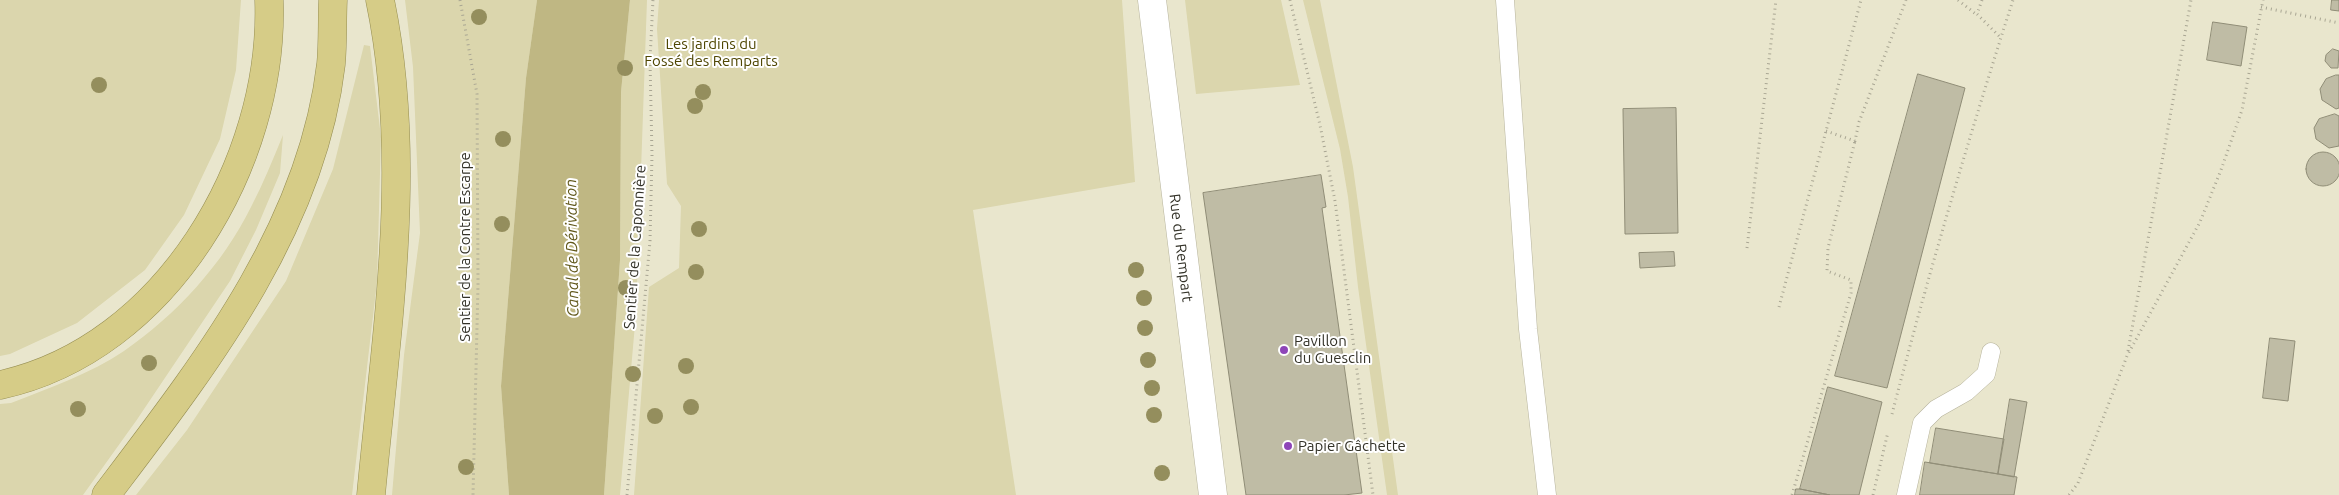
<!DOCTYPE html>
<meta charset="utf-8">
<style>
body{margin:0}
canvas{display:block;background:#e9e6cd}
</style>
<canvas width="2339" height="495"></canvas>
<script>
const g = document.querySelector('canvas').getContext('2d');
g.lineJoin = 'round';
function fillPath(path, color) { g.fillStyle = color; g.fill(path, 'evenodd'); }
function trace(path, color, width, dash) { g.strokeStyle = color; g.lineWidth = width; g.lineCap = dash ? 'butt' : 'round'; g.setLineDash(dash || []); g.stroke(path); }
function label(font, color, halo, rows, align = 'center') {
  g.font = font + ' Ubuntu,sans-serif'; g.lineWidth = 4; g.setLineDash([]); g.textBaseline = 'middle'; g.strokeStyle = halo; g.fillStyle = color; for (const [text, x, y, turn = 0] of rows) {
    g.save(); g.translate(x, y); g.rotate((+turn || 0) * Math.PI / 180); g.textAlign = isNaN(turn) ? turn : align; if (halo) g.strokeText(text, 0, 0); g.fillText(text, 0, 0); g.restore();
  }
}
const green = new Path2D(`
 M0 0H241L236 70 220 139 184 215 145 270 77 323 10 354 0 356Z
 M405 0H537L526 78 501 386 509 495H392L404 355 420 233 413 67Z
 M630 0H647L636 313 620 495H604L620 260 621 92Z
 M659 0H1122L1135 182 973 210 1016 495H634L649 287 679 268 681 206 667 184 657 29Z
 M1185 0H1281L1300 85 1196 94Z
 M1303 0H1320L1353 167 1398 495H1387L1358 287 1348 197 1340 149Z
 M364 45 370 46 381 137 377 282 352 495H136L187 430 286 281 333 169Z
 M283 135 280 173 256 230 230 281 136 421 83 495H0V404L11 403C49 388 90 374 124 351 176 315 223 264 251 207 263 184 273 159 283 135Z`);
const water = new Path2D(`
 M537 0H630L621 92 620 260 604 495H509L501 386 526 78Z`);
const building = new Path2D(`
 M2332 0H2339V11L2331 10Z
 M2213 22 2247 27 2241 66 2207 60Z
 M2333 49 2339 51 2338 68H2331L2325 61 2326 55Z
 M1918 74 1965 88 1887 388 1835 376Z
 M2336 75H2339V108L2336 109 2322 100 2320 89 2326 79Z
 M1676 108 1678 233 1625 234 1623 109Z
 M2335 114 2339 116V146L2329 148 2316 139 2314 128 2319 119Z
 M2306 169a17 17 0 1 1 34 0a17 17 0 1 1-34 0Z
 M1321 175 1326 207 1322 208 1362 493 1344 495H1246L1203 193Z
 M1674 252 1675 266 1640 268 1639 253Z
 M2270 338 2295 341 2288 401 2263 398Z
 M1828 387 1882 402 1859 495H1830L1800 489Z
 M2010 399 2027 402 2014 477 1998 474Z
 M1936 428 2004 439 1998 474 1930 463Z
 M1925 462 2017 477 2014 495H1920Z
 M1796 489H1800L1830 495H1795Z`);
const path = new Path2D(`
 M460 0 477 94 478 285 473 495
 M1290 0 1320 125 1335 201 1373 495
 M1958 0 1977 15
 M1982 0 1977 14 2001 38
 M2261 7 2339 23
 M1826 131 1855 141 1859 122 1906 0
 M1747 248 1776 0
 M1779 307 1861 0
 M2128 351 2191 0
 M1892 414C1928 275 1969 137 2013 0
 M627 495 650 241 652 155 650 60 653 0
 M1792 495 1851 293V280L1827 271 1828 248 1855 141
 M1873 495 1888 432
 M2069 495 2078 483 2127 356 2200 222 2221 170 2242 110 2263 0`);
const service = new Path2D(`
 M1505 0 1528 329 1547 495
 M1906 495 1922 423 1936 409 1966 392 1986 374 1991 352`);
const tertiary = new Path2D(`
 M1152 0 1213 495`);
const trunk = new Path2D(`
 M0 385C166 349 275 162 269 0
 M106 495C203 367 312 229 331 64 333 43 332 21 333 0
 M371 495C386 332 414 163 380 0`);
const trees = [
 [479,17],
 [625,68],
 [99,85],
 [703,92],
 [695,106],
 [503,139],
 [502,224],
 [699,229],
 [1136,270],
 [696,272],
 [626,288],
 [1144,298],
 [1145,328],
 [1148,360],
 [149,363],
 [686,366],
 [633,374],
 [1152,388],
 [691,407],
 [78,409],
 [1154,415],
 [655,416],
 [466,467],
 [1162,473]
];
const markers = [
 [1284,350,5,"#8e45b8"],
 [1288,446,5,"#8e45b8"]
];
const parkNames = [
 ["Les jardins du",711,44],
 ["Fossé des Remparts",711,61]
];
const streetNames = [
 ["Sentier de la Contre Escarpe",465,247,-90],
 ["Sentier de la Caponnière",635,247,-86],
 ["Rue du Rempart",1181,248,83]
];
const poiNames = [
 ["Pavillon",1294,341],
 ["du Guesclin",1294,358],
 ["Papier Gâchette",1298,446]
];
const waterNames = [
 ["Canal de Dérivation",572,248,-91]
];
fillPath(green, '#dbd6ad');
fillPath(water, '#bfb783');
fillPath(building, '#bfbca5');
trace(building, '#908d77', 1);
trace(service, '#b6b39c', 19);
trace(tertiary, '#b6b39c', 29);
trace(trunk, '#968e52', 29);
trace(path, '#a9a693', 3, [1, 4]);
trace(service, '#fff', 18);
trace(tertiary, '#fff', 28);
trace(trunk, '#d6cc87', 28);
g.fillStyle = '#948e5d';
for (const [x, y] of trees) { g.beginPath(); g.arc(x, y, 8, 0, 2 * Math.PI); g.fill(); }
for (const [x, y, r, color] of markers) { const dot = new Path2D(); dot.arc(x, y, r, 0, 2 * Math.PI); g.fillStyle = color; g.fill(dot); trace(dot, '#fff', 2); }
label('15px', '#4f4602', '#fff', parkNames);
label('15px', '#333228', '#fff', streetNames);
label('15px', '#333228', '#fff', poiNames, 'left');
label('italic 16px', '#61581b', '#fff', waterNames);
</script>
